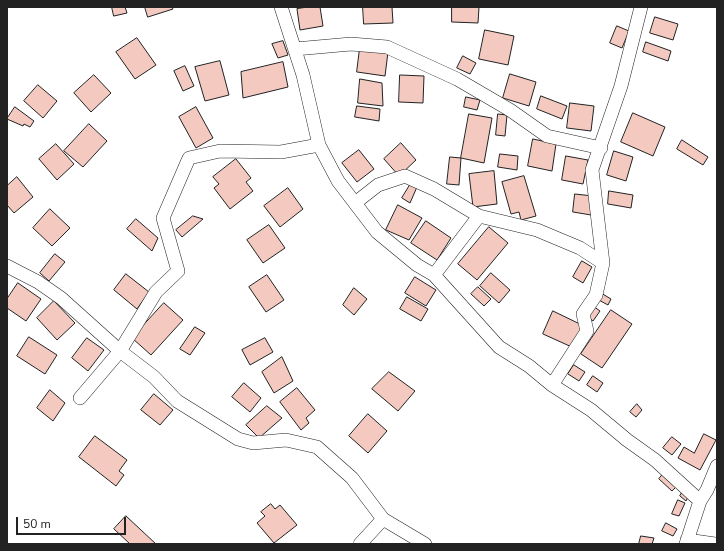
<!DOCTYPE html>
<style>
body{margin:0}
#map{position:relative;width:724px;height:551px;overflow:hidden;background:#fff;font-family:"Nunito Sans",sans-serif}
canvas{display:block}
.frame{position:absolute;inset:0;border:8px solid #222;pointer-events:none}
.scale{position:absolute;left:16px;top:517px;width:110px;height:18px;box-sizing:border-box;border:2px solid #222;border-top:0;padding-left:5px;font-size:12px;line-height:14px;white-space:nowrap;color:#222;-webkit-text-stroke:3px #fff;paint-order:stroke}
</style>
<div id="map">
<canvas width="724" height="551"></canvas>
<div class="frame"></div>
<div class="scale">50 m</div>
</div>
<script>
const g = document.querySelector('canvas').getContext('2d');
g.lineJoin = 'round';
function fillPath(path, color) { g.fillStyle = color; g.fill(path, 'evenodd'); }
function trace(path, color, width, dash) { g.strokeStyle = color; g.lineWidth = width; g.lineCap = dash ? 'butt' : 'round'; g.setLineDash(dash || []); g.stroke(path); }
const building = new Path2D(`
 M112 7H125L127 13 114 16Z
 M145 7H172L173 9 148 17Z
 M308 7H320L323 26 300 30 297 9Z
 M363 7H392L393 23 364 24Z
 M452 7H479L478 23 452 22Z
 M655 17 678 24 673 40 650 33Z
 M617 26 629 31 622 48 610 43Z
 M485 30 514 36 508 65 479 59Z
 M137 38 156 65 135 79 116 52Z
 M283 41 288 55 278 58 272 44Z
 M646 42 671 51 668 61 643 52Z
 M360 48 388 52 385 76 357 72Z
 M463 56 476 63 470 74 457 68Z
 M220 61 229 95 205 101 195 67Z
 M283 62 288 87 243 98 241 72Z
 M185 66 194 86 183 91 174 71Z
 M510 74 536 82 529 106 503 98Z
 M94 75 111 93 91 112 74 93Z
 M400 75 424 76 423 103 399 102Z
 M360 79 382 83 383 106 358 103Z
 M38 85 57 101 43 118 24 101Z
 M541 96 567 106 562 119 537 109Z
 M466 97 480 100 477 110 464 107Z
 M570 103 594 106 591 131 567 128Z
 M357 106 380 109 379 121 355 117Z
 M15 107 34 121 30 127 24 124 23 126 7 119Z
 M196 107 213 138 196 148 179 117Z
 M633 113 665 127 653 156 621 142Z
 M469 114 492 118 484 163 461 158Z
 M498 114 507 115 505 136 496 135Z
 M89 124 107 141 83 167 64 151Z
 M533 139 556 144 552 171 528 166Z
 M682 140 708 157 703 165 677 149Z
 M401 143 416 160 399 176 384 159Z
 M56 144 74 164 57 180 39 159Z
 M359 150 374 169 357 182 342 163Z
 M614 151 633 157 626 181 607 175Z
 M500 154 518 156 517 170 498 167Z
 M566 156 588 160 583 184 562 180Z
 M450 157 461 158 459 185 447 184Z
 M236 159 251 178 246 182 253 191 230 209 214 188 219 184 213 177Z
 M494 171 497 204 473 207 469 174Z
 M524 176 536 216 521 220 519 212 511 214 502 182Z
 M17 177 33 197 14 213 7 205V186Z
 M410 185 417 187 410 203 402 198Z
 M288 188 303 209 280 227 264 206Z
 M609 191 633 195 631 208 608 204Z
 M575 194 593 196 591 215 573 212Z
 M398 205 422 218 409 240 386 230Z
 M50 209 70 228 52 246 33 228Z
 M193 216 203 219 182 237 176 230Z
 M136 219 158 238 152 251 127 229Z
 M426 221 451 238 437 260 411 243Z
 M269 225 285 248 263 263 247 240Z
 M489 227 508 243 477 280 458 264Z
 M55 254 65 262 49 281 40 273Z
 M582 261 592 267 583 283 573 277Z
 M491 273 510 290 499 303 480 286Z
 M126 274 149 292 137 309 114 290Z
 M267 275 284 300 266 312 249 287Z
 M415 277 436 290 426 306 405 293Z
 M18 283 41 299 26 321 7 308V299Z
 M478 287 491 299 484 306 471 294Z
 M354 288 367 299 354 315 343 305Z
 M601 293 611 299 608 305 597 299Z
 M407 297 428 309 421 321 400 309Z
 M54 301 75 323 57 340 37 318Z
 M164 303 183 320 151 355 132 338Z
 M593 306 600 311 593 321 586 316Z
 M611 310 632 324 602 368 581 354Z
 M553 311 584 326 574 348 543 334Z
 M195 327 205 333 190 355 180 349Z
 M29 337 57 355 45 374 17 356Z
 M87 338 104 350 88 371 72 358Z
 M265 338 273 352 250 365 242 350Z
 M282 357 293 381 274 393 262 372Z
 M574 365 585 372 579 381 568 374Z
 M389 372 415 391 398 411 372 389Z
 M593 376 603 383 597 392 587 385Z
 M244 383 261 398 250 412 232 397Z
 M297 388 315 410 306 418 309 423 301 430 280 402Z
 M50 390 65 403 53 421 37 408Z
 M154 394 173 410 160 425 141 410Z
 M637 404 642 410 636 417 630 412Z
 M267 406 282 418 259 438 246 425Z
 M368 414 387 431 368 453 349 436Z
 M704 434 716 440 700 470 678 458 684 447 694 453Z
 M95 436 127 460 119 471 124 475 116 486 79 457Z
 M672 437 681 444 672 455 663 448Z
 M664 473 678 485 672 491 659 479Z
 M683 491 689 495 686 501 680 496Z
 M678 500 685 503 679 516 672 514Z
 M271 504 275 509 280 505 297 525 274 543 257 523 265 516 261 512Z
 M126 516 156 544H130L114 529Z
 M666 523 677 529 673 536 662 531Z
 M641 536 654 538 652 544H639Z`);
const street = new Path2D(`
 M281 7 303 75 319 145 338 181 377 232 417 265 434 275 499 347 529 366 552 385 591 410 627 440 655 460 700 501
 M295 49 351 44 387 47 457 79 510 110 547 136 601 148
 M355 203 378 185 405 176 434 189 479 216 537 230 580 248 603 263
 M7 266 38 282 61 298 120 351 154 377 177 401 238 439 253 443 286 440 317 447 352 478 383 519 425 544
 M434 275 479 216
 M552 385 587 331 583 314 596 295 603 263 592 170 621 86 641 7
 M80 398 120 351 156 292 178 271 163 218 189 158 220 151 281 152 319 145
 M687 540 715 544
 M360 544 383 519
 M686 544 700 501 707 490 717 466`);
fillPath(building, '#f3c9c0');
trace(building, '#222', 1);
trace(street, '#222', 14);
trace(street, '#fff', 13);
</script>
